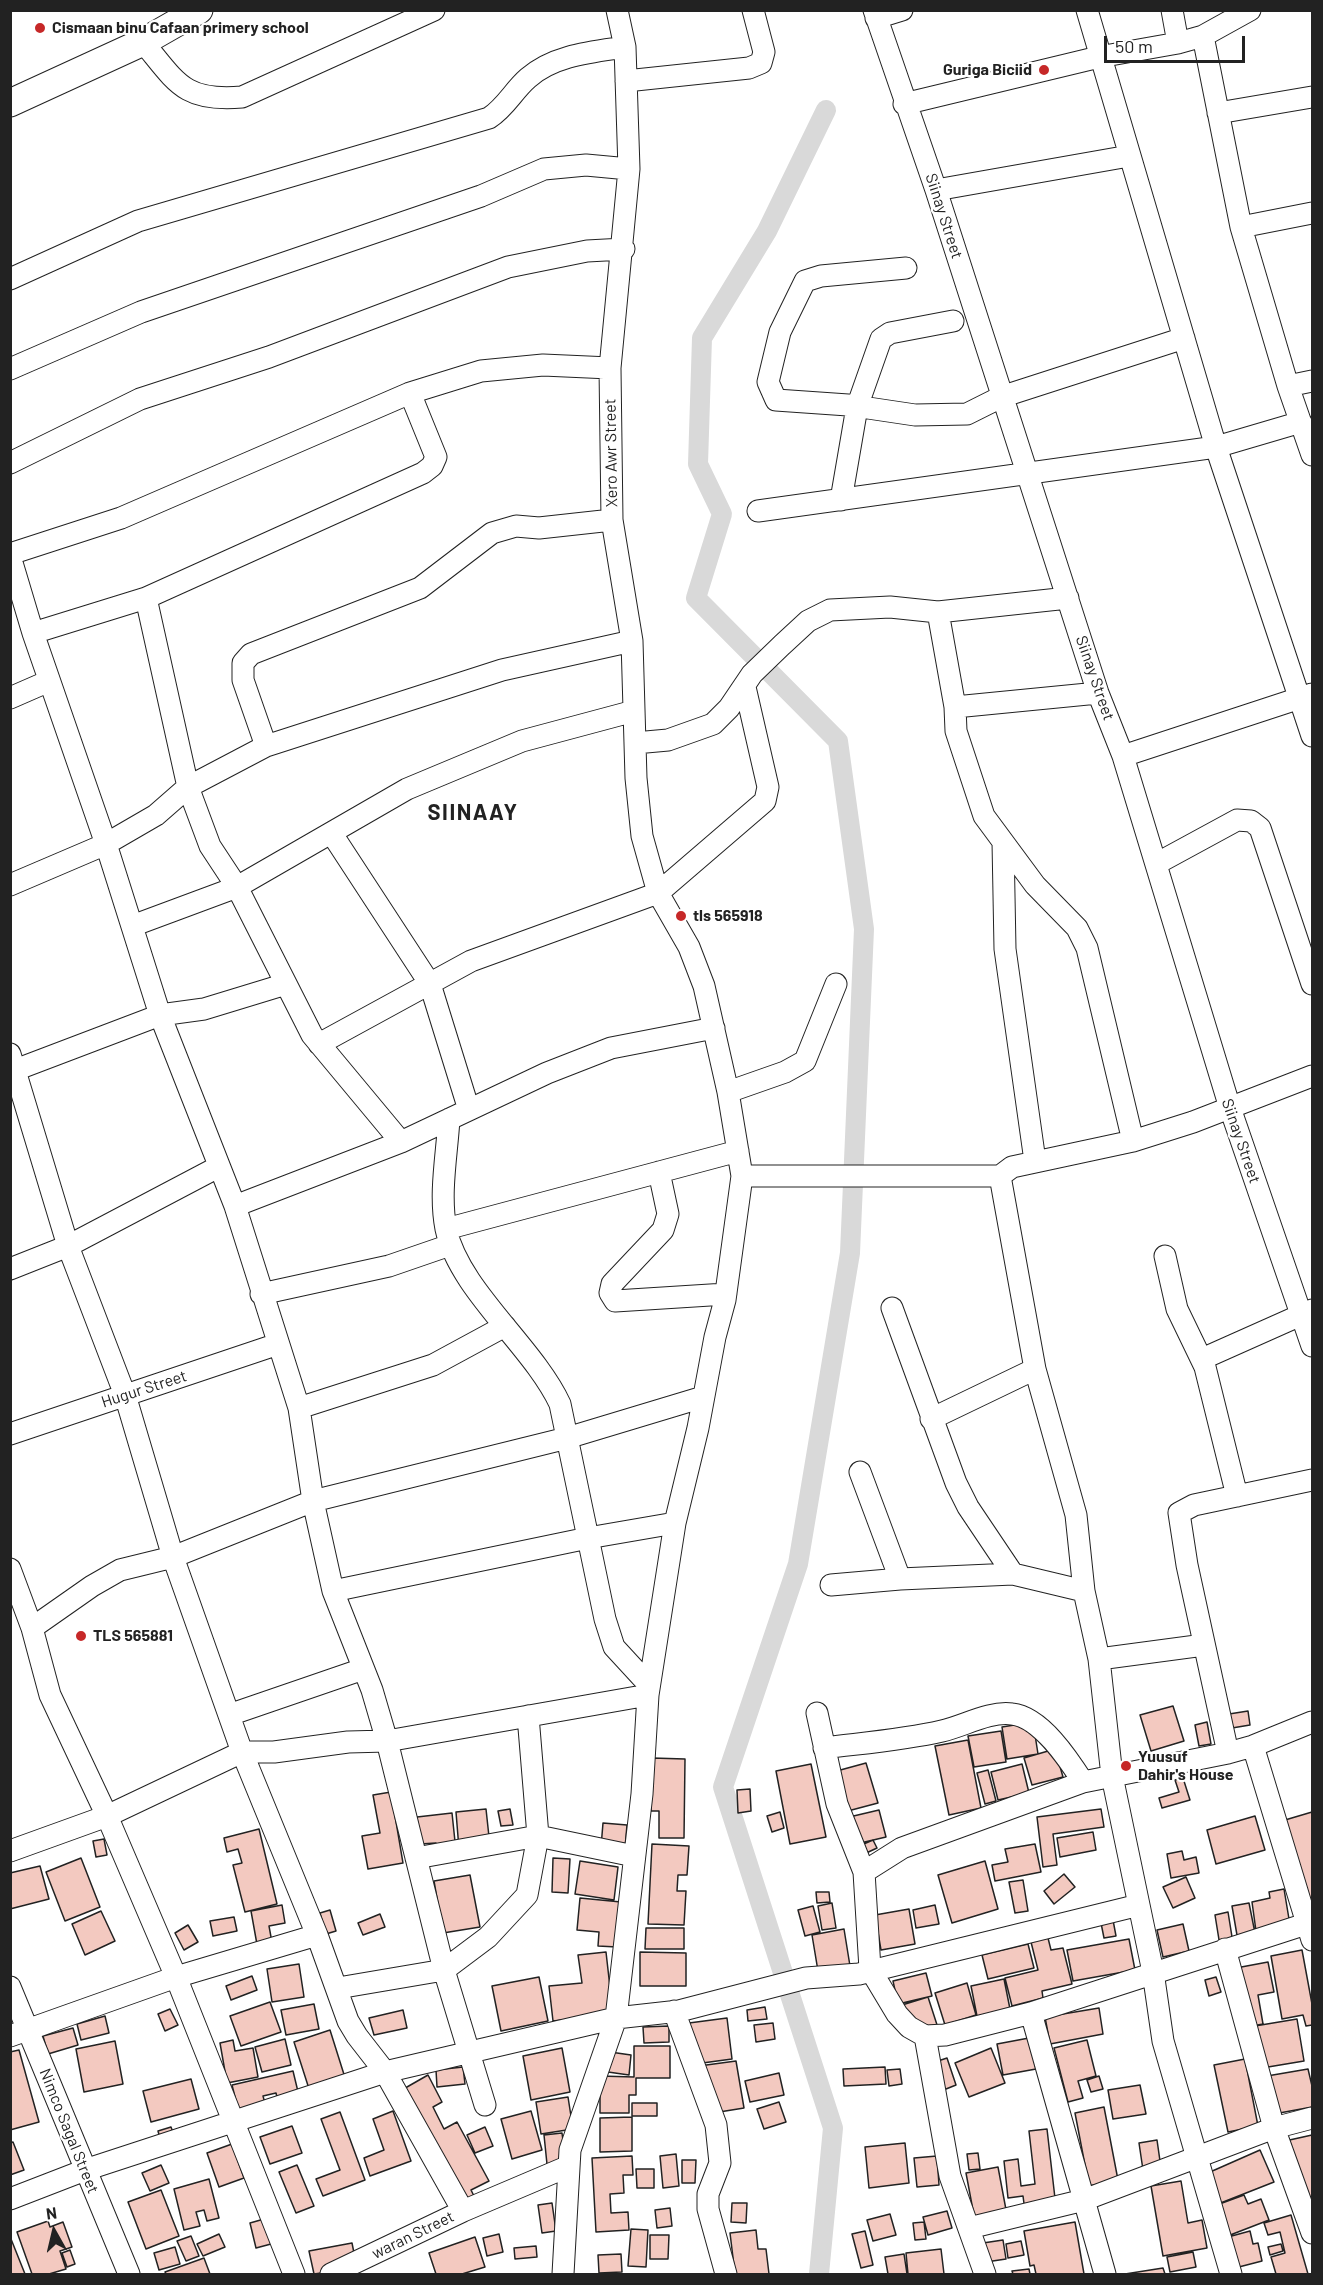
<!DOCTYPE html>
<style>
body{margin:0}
#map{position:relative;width:1323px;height:2285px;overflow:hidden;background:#fff;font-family:Barlow,sans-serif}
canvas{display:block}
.frame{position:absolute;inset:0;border:12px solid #222;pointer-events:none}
.north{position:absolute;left:24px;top:2201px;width:60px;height:60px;-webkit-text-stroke:4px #fff;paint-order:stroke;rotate:352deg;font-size:16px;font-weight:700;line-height:24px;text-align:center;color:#222}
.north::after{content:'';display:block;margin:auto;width:21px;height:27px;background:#222;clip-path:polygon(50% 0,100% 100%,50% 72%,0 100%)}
.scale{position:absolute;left:1104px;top:36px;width:141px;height:27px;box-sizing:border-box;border:3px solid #222;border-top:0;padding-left:8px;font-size:18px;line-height:21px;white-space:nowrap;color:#222;-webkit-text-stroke:4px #fff;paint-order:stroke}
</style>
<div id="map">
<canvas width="1323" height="2285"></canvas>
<div class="frame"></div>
<div class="north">N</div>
<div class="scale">50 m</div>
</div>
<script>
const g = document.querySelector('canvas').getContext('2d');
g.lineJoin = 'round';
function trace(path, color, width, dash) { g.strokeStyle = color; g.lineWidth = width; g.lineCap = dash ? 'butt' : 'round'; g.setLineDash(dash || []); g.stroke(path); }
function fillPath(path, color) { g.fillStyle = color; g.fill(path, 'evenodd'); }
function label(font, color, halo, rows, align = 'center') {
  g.font = font + ' Barlow,sans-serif'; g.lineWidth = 4.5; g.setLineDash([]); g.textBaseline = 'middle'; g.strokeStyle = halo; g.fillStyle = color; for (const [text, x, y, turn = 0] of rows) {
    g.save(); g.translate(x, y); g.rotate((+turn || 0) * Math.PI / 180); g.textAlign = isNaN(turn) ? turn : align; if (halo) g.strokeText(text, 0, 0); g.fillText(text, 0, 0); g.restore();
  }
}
const canal = new Path2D(`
 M819 2274 833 2128 723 1787 798 1564 850 1253 864 929 838 741 696 598 722 514 698 464 702 338 767 231 826 110`);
const building = new Path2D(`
 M1173 1706 1184 1741 1151 1751 1140 1715Z
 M1248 1711 1250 1725 1232 1728 1229 1714Z
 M1033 1722 1038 1754 1007 1759 1002 1727Z
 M1207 1722 1211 1744 1199 1746 1195 1725Z
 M1001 1731 1006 1762 974 1767 968 1736Z
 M968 1740 981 1808 949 1815 935 1746Z
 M1055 1749 1063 1777 1032 1785 1024 1758Z
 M652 1758 685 1759 684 1838H659V1811H651Z
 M866 1763 878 1803 844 1812 833 1772Z
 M811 1764 826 1837 790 1844 776 1771Z
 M1022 1764 1029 1793 998 1800 991 1772Z
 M988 1770 996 1801 985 1804 977 1773Z
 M1183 1778 1190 1800 1162 1808 1159 1798 1179 1792 1175 1780Z
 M750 1789 751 1811 738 1813 737 1790Z
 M391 1792 403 1863 368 1869 362 1836 380 1833 373 1795Z
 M486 1809 490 1846 459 1849 456 1812Z
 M510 1809 513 1825 501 1826 498 1811Z
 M1101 1809 1104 1827 1053 1834 1057 1865 1043 1867 1037 1817Z
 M879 1810 886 1837 852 1845 845 1818Z
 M780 1812 784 1828 772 1832 767 1816Z
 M1312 1812V1911L1285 1820Z
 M452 1813 456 1851 437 1853 436 1843 420 1844 417 1817Z
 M1255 1816 1265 1850 1216 1864 1207 1830Z
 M603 1823 627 1825 625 1848 601 1847Z
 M259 1829 277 1904 245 1912 233 1865 242 1863 238 1849 227 1852 224 1838Z
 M1093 1832 1096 1850 1060 1857 1057 1838Z
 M104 1839 107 1855 96 1857 93 1841Z
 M873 1840 877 1848 862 1855 859 1846Z
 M652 1844 689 1846 687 1875H678L677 1891H686L684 1925 648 1924Z
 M1035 1844 1041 1872 995 1881 992 1865 1008 1862 1005 1849Z
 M1182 1851 1184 1860 1196 1857 1199 1873 1171 1878 1167 1854Z
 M81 1858 100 1907 65 1921 46 1872Z
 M553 1858 570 1859 568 1893 552 1892Z
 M580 1861 618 1867 614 1900 575 1894Z
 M985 1861 998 1909 952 1923 938 1875Z
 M40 1866 49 1899 10 1909V1873Z
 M1064 1874 1075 1887 1054 1904 1044 1891Z
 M470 1875 480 1927 443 1933 434 1881Z
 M1186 1877 1195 1898 1173 1908 1163 1887Z
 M1023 1880 1028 1911 1015 1913 1009 1882Z
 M1284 1889 1290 1925 1256 1931 1252 1902 1270 1898 1269 1892Z
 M816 1892H829L830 1902 817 1903Z
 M580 1898 621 1902 617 1947 598 1946 599 1932 577 1930Z
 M832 1903 836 1928 822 1930 818 1906Z
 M1249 1903 1256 1938 1238 1941 1232 1906Z
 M282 1905 285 1923 269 1926 273 1948 258 1950 251 1911Z
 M935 1905 939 1924 916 1928 913 1910Z
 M813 1906 820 1932 805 1936 798 1910Z
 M909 1909 915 1944 881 1950 875 1915Z
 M330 1910 336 1931 326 1934 320 1913Z
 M101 1911 115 1941 85 1955 72 1924Z
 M1228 1912 1233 1943 1220 1946 1215 1915Z
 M380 1914 385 1927 363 1935 358 1923Z
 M234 1917 237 1931 213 1936 210 1921Z
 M1113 1920 1116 1936 1104 1938 1101 1923Z
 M1183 1924 1189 1951 1163 1957 1157 1930Z
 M188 1925 198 1942 184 1950 175 1933Z
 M646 1928H684V1949H645Z
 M844 1929 850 1966 818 1971 812 1935Z
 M1047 1934 1051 1950 1063 1948 1072 1984 1042 1991 1043 1998 1012 2006 1005 1978 1038 1970 1030 1938Z
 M1129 1939 1135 1970 1073 1981 1067 1950Z
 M1028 1944 1034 1968 988 1979 982 1955Z
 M1302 1950 1312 2004V2025L1306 2026 1303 2015 1282 2019 1271 1956Z
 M606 1952 613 2014 553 2021 549 1986 582 1983 578 1955Z
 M640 1952 686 1953V1986H640Z
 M1268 1962 1274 1992 1258 1995 1263 2024 1247 2027 1236 1968Z
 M299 1964 304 1997 272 2002 267 1969Z
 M926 1973 932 1996 898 2004 893 1981Z
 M252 1976 257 1990 231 2000 226 1986Z
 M539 1977 548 2021 501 2031 492 1986Z
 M1216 1977 1221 1992 1209 1996 1205 1980Z
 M1004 1979 1010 2009 977 2016 971 1986Z
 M967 1983 976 2015 945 2025 935 1993Z
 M928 1997 939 2031 912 2039 902 2005Z
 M270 2002 281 2032 241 2046 230 2016Z
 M314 2004 319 2029 286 2035 281 2010Z
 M765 2007 767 2019 748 2021 747 2010Z
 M1099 2008 1103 2034 1050 2044 1045 2017Z
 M170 2009 178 2025 165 2031 158 2014Z
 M403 2010 407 2028 374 2035 369 2018Z
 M105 2016 109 2033 81 2040 77 2024Z
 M727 2018 732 2059 695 2064 689 2023Z
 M1297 2019 1304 2061 1262 2068 1255 2026Z
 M773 2023 775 2039 756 2042 754 2025Z
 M669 2026V2042L644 2043 643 2027Z
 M73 2028 78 2045 48 2054 43 2036Z
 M330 2030 347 2084 311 2095 294 2042Z
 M1029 2038 1036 2069 1003 2075 997 2044Z
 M285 2039 291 2065 262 2072 255 2047Z
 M233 2040 235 2051 253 2048 258 2077 227 2083 220 2043Z
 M1087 2040 1096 2076 1078 2081 1083 2098 1068 2102 1054 2048Z
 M115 2041 123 2084 84 2092 76 2049Z
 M634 2046H670V2078H636V2095H629V2113H600V2076L634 2077Z
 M562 2048 570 2092 531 2100 523 2056Z
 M991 2048 1005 2083 969 2097 955 2063Z
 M19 2050 39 2122 10 2130V2052Z
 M610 2052 631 2055 629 2075 608 2072Z
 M947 2058 956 2085 941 2091 932 2063Z
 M1245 2059 1258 2126 1228 2132 1214 2065Z
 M736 2061 744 2108 707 2114 699 2066Z
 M463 2067 465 2084 437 2087 436 2070Z
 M885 2067 886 2084 844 2086 843 2069Z
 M900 2069 902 2084 889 2086 887 2070Z
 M1308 2069 1312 2086V2107L1274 2114 1267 2076Z
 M293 2071 300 2100 279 2106 276 2093 263 2096 267 2111 240 2117 232 2085Z
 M779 2073 784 2095 750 2102 745 2081Z
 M428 2075 442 2102 433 2107 444 2129 457 2122 489 2181 471 2190 476 2200 463 2207 400 2091Z
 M1099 2076 1103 2089 1091 2092 1087 2080Z
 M191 2079 199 2109 151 2122 143 2091Z
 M1140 2085 1146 2114 1113 2119 1108 2090Z
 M568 2097 573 2129 541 2134 536 2102Z
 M779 2102 786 2122 764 2129 757 2109Z
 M632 2103H657V2116H632Z
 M1104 2107 1118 2180 1089 2186 1075 2113Z
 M393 2111 411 2161 370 2176 364 2158 384 2150 373 2119Z
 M531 2111 542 2150 512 2159 501 2119Z
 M340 2112 365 2180 323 2196 316 2179 340 2170 321 2119Z
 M632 2117V2151L600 2152V2118Z
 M292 2126 302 2153 270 2164 260 2137Z
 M171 2127 175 2138 161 2142 158 2131Z
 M485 2127 493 2146 475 2153 467 2135Z
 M1047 2129 1056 2207 1025 2211 1023 2196 1008 2198 1004 2161 1018 2159 1021 2186 1035 2184 1029 2131Z
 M562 2133 567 2172 548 2174 544 2135Z
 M1312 2135V2219L1285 2141Z
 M1157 2140 1161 2168 1143 2170 1139 2143Z
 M13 2142 24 2170 10 2175V2143Z
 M905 2143 909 2183 869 2188 865 2147Z
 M232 2144 244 2178 219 2187 207 2153Z
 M1260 2150 1274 2182 1213 2206 1201 2176Z
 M978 2153 980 2169 969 2170 967 2154Z
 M676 2154 679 2186 663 2188 660 2156Z
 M632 2156 633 2175H623L624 2193 610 2194 611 2213 628 2212 629 2230 596 2232 592 2158Z
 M937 2156 939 2185 917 2187 914 2158Z
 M682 2160H696L695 2183H682Z
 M161 2165 169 2183 150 2191 142 2173Z
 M297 2165 314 2206 296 2213 279 2172Z
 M998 2167 1007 2215 975 2221 966 2173Z
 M636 2169H654V2188H637Z
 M209 2179 219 2218 207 2221 204 2210 196 2212 200 2226 184 2230 174 2189Z
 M1181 2181 1188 2223 1202 2220 1207 2248 1163 2256 1151 2186Z
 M161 2190 179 2236 146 2249 128 2202Z
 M1244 2195 1248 2204 1261 2199 1269 2220 1225 2237 1214 2206Z
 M552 2203 556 2231 542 2233 538 2205Z
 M732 2203H747L746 2223 731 2222Z
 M670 2208 672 2226 657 2228 655 2210Z
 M947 2211 952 2228 928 2235 923 2217Z
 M890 2214 896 2235 873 2241 867 2220Z
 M1291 2215 1308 2274H1276L1271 2257 1285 2253 1280 2232 1268 2235 1264 2223Z
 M264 2219 271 2244 256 2248 250 2223Z
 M48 2221 50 2227 63 2222 72 2247 60 2251 66 2269 49 2274H32L17 2232Z
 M924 2222 926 2239 915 2240 913 2223Z
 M1075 2222 1084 2274H1036L1034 2265 1030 2266 1024 2231Z
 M631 2229 648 2230 646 2267 628 2266Z
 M756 2230 758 2249H766L769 2274H735L730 2233Z
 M865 2231 873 2265 861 2268 852 2234Z
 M1250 2231 1253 2244 1258 2243 1262 2261 1235 2268 1228 2237Z
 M219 2234 225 2247 203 2256 197 2244Z
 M499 2234 503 2252 487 2256 483 2238Z
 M650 2235H669L668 2259H650Z
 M191 2236 199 2256 186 2261 177 2241Z
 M475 2237 485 2267 462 2274H436L429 2253Z
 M11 2239 25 2274H10Z
 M1003 2240 1006 2259 986 2262 983 2243Z
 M1021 2241 1024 2255 1008 2258 1006 2244Z
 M352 2243 357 2268 314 2274 309 2251Z
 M1281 2244 1283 2251 1270 2255 1268 2247Z
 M536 2246 537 2257 515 2259 514 2248Z
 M175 2247 180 2264 159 2270 154 2253Z
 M941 2249 944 2274H908L906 2253Z
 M70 2250 75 2264 67 2267 62 2253Z
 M1193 2252 1196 2267 1170 2272 1167 2257Z
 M621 2254 622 2272 599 2273 598 2255Z
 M904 2254 907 2274H888L885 2257Z
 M204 2258 210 2274H166L165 2272Z
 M1163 2268 1165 2274H1125Z
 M1029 2269 1030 2274H1013L1012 2271Z`);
const minor = new Path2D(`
 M874 10 936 190 1098 693 1123 756 1230 1108 1312 1346
 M1087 10 1216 447 1312 736
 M1172 10 1178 43
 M876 18 902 10
 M1203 36 1241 227 1288 386 1312 455
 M143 42C177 83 184 102 242 97L434 10
 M626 81 749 68 761 63 764 52 753 10
 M904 104 1099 57 1178 43 1203 36 1250 10
 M1218 113 1312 97
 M936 190 1129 156
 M1241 227 1312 213
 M906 268 821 276 805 281 780 332 768 382 776 400 848 405 915 415 967 414 1001 397 1184 338
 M10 279 138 221 489 118C506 107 513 91 528 78 554 55 592 52 625 47
 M10 369 141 312 481 196 544 169 586 165 629 169
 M1288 386 1312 381
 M10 463 140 399 269 357 508 267 587 251 624 249
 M841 500 857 407 881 339 890 333 953 321
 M758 511 1216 447 1301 422
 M10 554 121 518 410 393 481 371 543 365 610 368
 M10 556 33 633 106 844 160 1015 235 1206 299 1408 313 1501 333 1591 372 1690 387 1741 444 1970 485 2105
 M146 598 188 787 210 846 237 887 312 1035 401 1142
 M938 612 955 707 956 731 984 816 1035 885 1077 928 1087 948 1133 1141
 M33 633 146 598 423 473 432 466 436 457 410 393
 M10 698 49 681
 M955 707 1098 693
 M635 743 668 740 713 724 729 708 752 674 782 645 808 621 830 610 890 607 938 612 1068 598
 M266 746 243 680V663L251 654 420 588 492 533 516 526 539 528 612 520
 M1123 756 1312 694
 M332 834 430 984 469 1110
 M1003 842 1005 949 1035 1161
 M1156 864 1237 820 1251 821 1260 828 1312 984
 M10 885 106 844 156 815 188 787 266 746 502 670 632 641
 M132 926 237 887 407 789 522 741 634 711
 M319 1044 471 961 658 893 765 801 768 787 745 687
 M10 1054 68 1246 125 1395 173 1557 242 1752 317 1935 348 2021 357 2036 385 2072 463 2211
 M10 1072 160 1015 204 1009 286 984
 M728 1092 785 1072 805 1061 836 984
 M449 1119C447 1154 439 1194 446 1229 459 1290 533 1346 560 1404L605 1619 614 1647 649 1685
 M659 1172 668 1214 663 1230 612 1284 610 1293 615 1301 726 1294
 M742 1176H1000
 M235 1206 401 1142 547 1073 611 1048 714 1028
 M446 1229 738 1151
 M1165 1256 1177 1309 1205 1367 1237 1496
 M10 1269 68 1246 218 1167
 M261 1294 389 1266 450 1245
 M892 1308 956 1483 968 1507 1013 1574
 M1202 1359 1312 1310
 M299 1408 433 1365 505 1326
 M931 1419 1035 1369
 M10 1434 278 1344
 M860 1472 900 1579
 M10 1569 32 1628 50 1695 107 1816 176 1977 294 2274
 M831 1585 900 1579 1013 1574 1084 1591
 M333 1591 588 1538 675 1523
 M32 1628 92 1586 120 1570 173 1557 313 1501 567 1438 703 1397
 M1099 1659 1204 1645
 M817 1713 837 1804 864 1872 870 1969 897 2014 909 2027 925 2036 945 2035 1031 2013 1312 1922
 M229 1715 363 1669
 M1253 1746 1312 1940
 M824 1748C863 1743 903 1740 942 1731 964 1726 989 1711 1012 1714 1041 1717 1069 1760 1083 1782
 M1228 1753 1187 1565 1179 1513 1194 1505 1312 1480
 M10 1851 107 1816 242 1752H274L348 1742 387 1741 648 1695
 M416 1858 538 1836 634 1856
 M864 1872 902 1848 1083 1782 1228 1753 1253 1746 1312 1722
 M1225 1949 1274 2128 1312 2233
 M10 1987 129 2274
 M338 1988 444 1970 488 1937 527 1895 538 1836 528 1716
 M674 2011 716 2125 720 2163 708 2194V2209L726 2274
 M1031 2013 1105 2274
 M10 2036 176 1977 317 1935
 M925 2036 950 2176 985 2274
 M10 2199 85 2170 385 2072 616 2018 679 2011 806 1978 859 1974 1139 1905
 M969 2228 1084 2200 1274 2128 1312 2118
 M331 2274 463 2211 569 2166
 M563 2274 570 2150 616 2018 642 1794 648 1695 675 1523 698 1428 715 1337 725 1300 742 1176 728 1092 704 986 689 947 658 893 642 836 636 778 632 641 612 520 610 368 629 169 625 47 617 10
 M1231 2274 1163 2041 1153 1972 1112 1776 1099 1659 1084 1591 1076 1515 1035 1369 1000 1176 1012 1167 1133 1141 1193 1122 1312 1076`);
const major = new Path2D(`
 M10 103 143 42 199 10`);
const markers = [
 [40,28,6,"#c62828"],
 [1044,70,6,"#c62828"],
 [681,916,6,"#c62828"],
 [81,1636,6,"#c62828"],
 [1126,1766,6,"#c62828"]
];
const poiNames = [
 ["Cismaan binu Cafaan primery school",52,28],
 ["Guriga Biciid",1032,70,"right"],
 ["tls 565918",693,916],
 ["TLS 565881",93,1636],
 ["Yuusuf",1138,1757],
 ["Dahir's House",1138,1775]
];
const streetNames = [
 ["Siinay Street",944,216,72],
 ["Xero Awr Street",611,453,-91],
 ["Siinay Street",1095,678,71],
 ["Siinay Street",1241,1141,71],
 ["Hugur Street",144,1389,-18],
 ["Nimco Sagal Street",69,2131,68],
 ["waran Street",413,2235,-26]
];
const districtNames = [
 ["SIINAAY",473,813]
];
trace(canal, '#d9d9d9', 20);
fillPath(building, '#f3c9c0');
trace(building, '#222', 1.5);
trace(minor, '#222', 23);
trace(major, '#222', 29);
trace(minor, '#fff', 21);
trace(major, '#fff', 27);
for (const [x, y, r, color] of markers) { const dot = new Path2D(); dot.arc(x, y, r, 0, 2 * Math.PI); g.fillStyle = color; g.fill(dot); trace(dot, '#fff', 2); }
label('bold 16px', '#222', '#fff', poiNames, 'left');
label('16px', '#222', '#fff', streetNames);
g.letterSpacing = '1.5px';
label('bold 22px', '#222', '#fff', districtNames);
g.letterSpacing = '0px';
</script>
